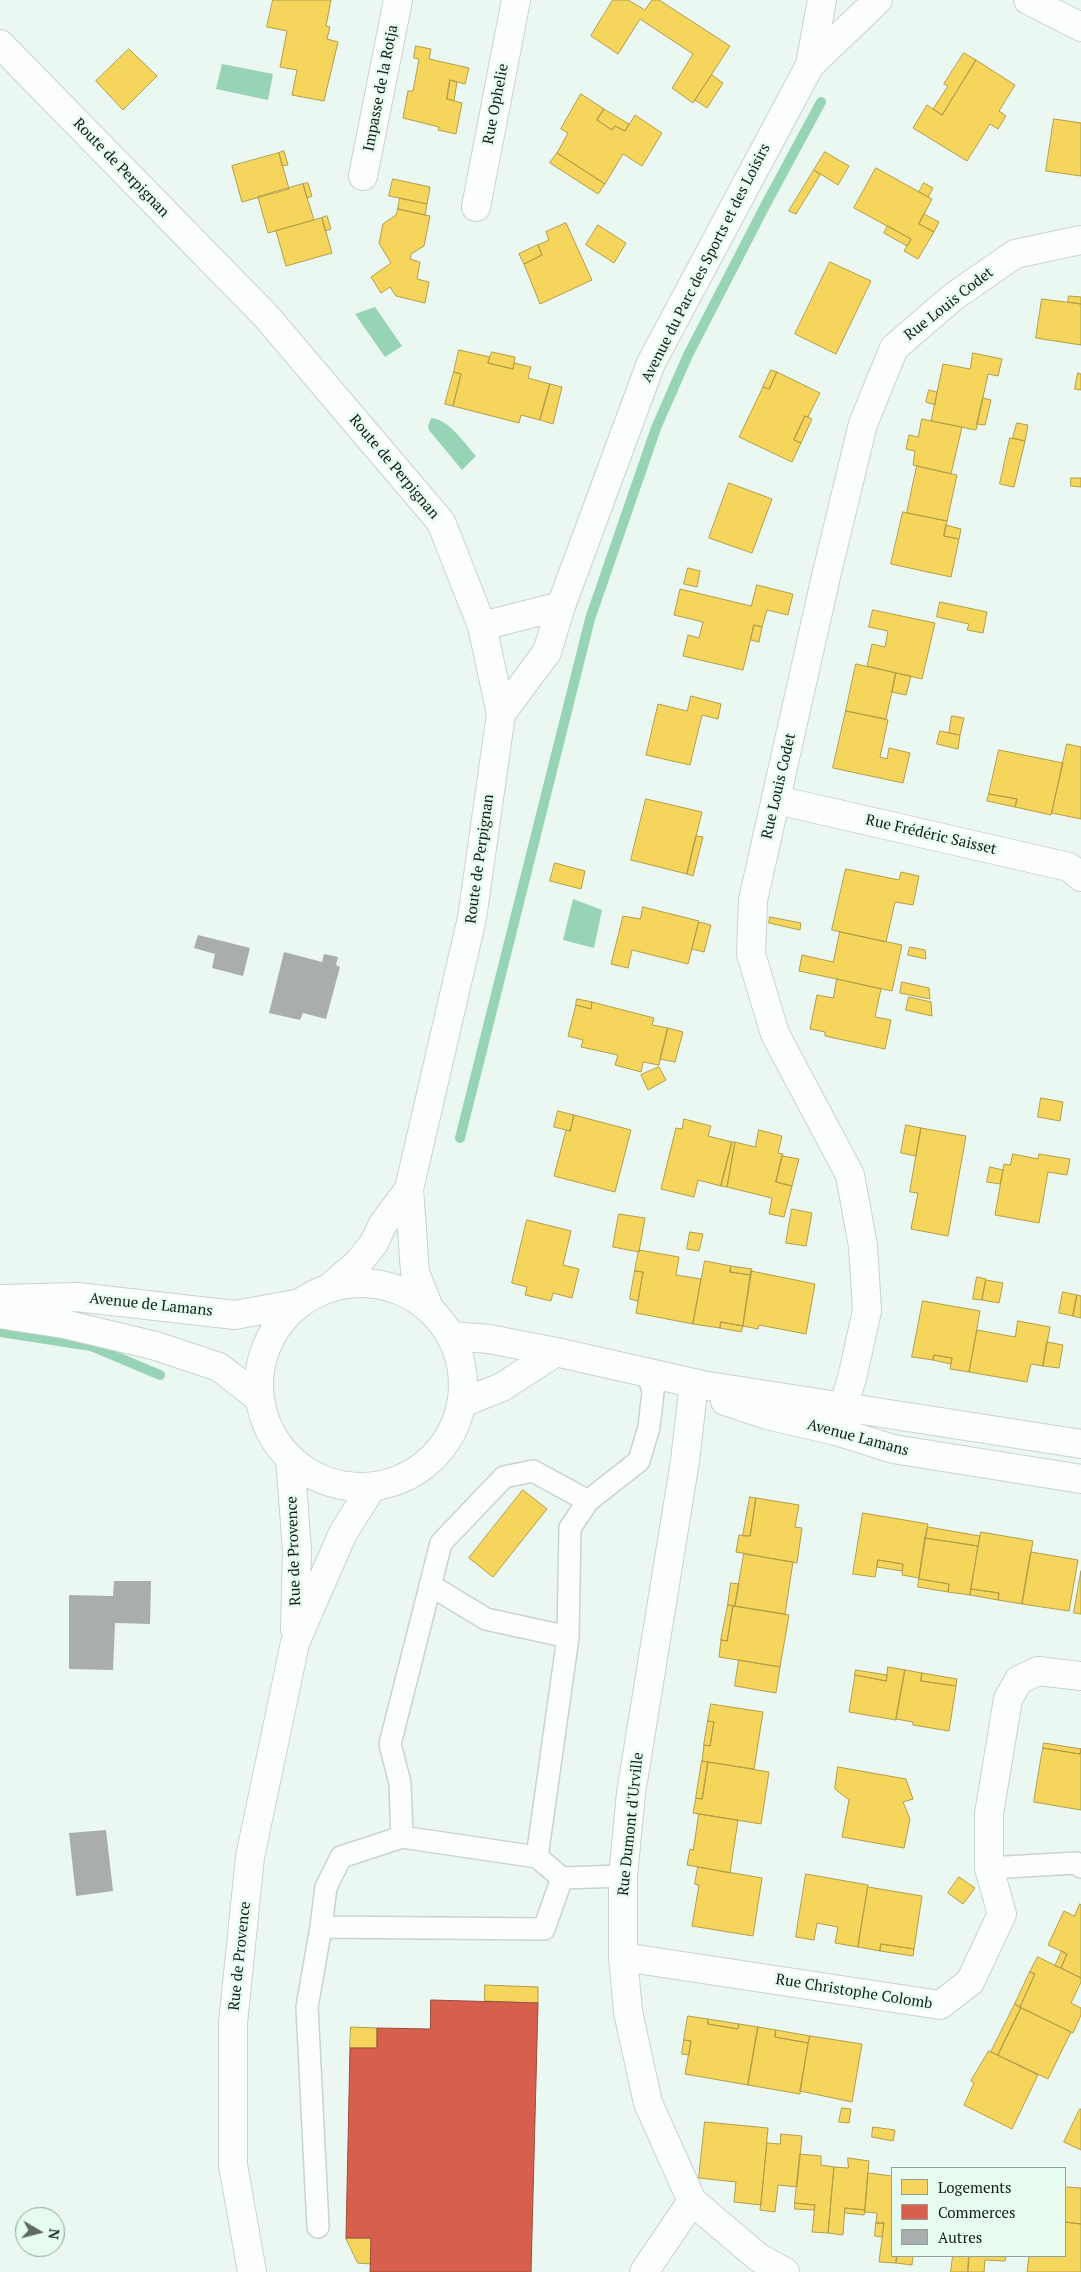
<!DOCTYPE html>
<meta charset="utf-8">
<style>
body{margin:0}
#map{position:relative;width:1081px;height:2272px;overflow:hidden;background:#ebf7f1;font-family:"PT Serif",serif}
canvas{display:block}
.legend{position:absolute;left:891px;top:2167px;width:175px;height:90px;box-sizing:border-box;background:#e6fcf0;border:1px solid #92a29a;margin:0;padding:6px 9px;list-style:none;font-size:15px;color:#151c18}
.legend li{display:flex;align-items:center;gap:10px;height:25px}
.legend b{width:25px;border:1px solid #92a29a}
.north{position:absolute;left:15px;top:2207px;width:50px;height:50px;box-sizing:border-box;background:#e6fcf0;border:1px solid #92a29a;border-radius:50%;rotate:98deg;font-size:14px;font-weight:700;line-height:20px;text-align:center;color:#151c18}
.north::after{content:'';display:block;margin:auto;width:18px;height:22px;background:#606964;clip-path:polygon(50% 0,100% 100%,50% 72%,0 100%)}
</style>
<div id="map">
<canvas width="1081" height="2272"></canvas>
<ul class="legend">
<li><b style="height:14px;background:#f6d55c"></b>Logements</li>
<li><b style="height:14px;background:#d6604d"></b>Commerces</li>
<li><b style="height:14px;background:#aaadad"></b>Autres</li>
</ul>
<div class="north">N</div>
</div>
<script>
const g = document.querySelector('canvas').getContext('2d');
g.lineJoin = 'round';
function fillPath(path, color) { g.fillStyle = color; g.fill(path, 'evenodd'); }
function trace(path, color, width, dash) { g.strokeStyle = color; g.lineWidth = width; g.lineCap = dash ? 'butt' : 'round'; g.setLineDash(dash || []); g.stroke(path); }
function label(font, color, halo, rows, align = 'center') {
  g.font = font + ' "PT Serif",serif'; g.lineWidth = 5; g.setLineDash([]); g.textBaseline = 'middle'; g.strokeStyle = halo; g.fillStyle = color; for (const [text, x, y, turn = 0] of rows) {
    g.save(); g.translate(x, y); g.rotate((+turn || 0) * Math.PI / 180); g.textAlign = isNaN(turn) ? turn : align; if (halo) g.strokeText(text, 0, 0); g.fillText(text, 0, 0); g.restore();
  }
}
const water = new Path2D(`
 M222 64 273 74 268 100 216 89Z
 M375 307 402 346 385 357 355 314Z
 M431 418C449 419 465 444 476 456L462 470 429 430 428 426Z
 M573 899 602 910 594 948 563 940Z`);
const homes = new Path2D(`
 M273 0H331L326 26 330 27 327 39 338 42 324 101 292 95 297 70 280 67 287 31 267 27Z
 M613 0H628L645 10 652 0H659L730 46 693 103 672 88 693 54 640 19 618 54 591 36Z
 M416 46 431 49 429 59 469 68 465 84 450 80 447 99 462 103 456 134 438 130 439 127 403 118 408 91H413L419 59 414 58Z
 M129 49 157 76 123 110 96 81Z
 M964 53 976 60 942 115 933 109 948 86 944 84Z
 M976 60 1015 85 999 111 1006 116 998 129 990 124 967 161 913 128 927 105 942 115Z
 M712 75 723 83 707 108 695 100Z
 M450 80 457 82 454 101 447 99Z
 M581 94 604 109 597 120 612 130 615 126 625 131 635 115 662 133 642 166 623 154 605 184 557 153 568 133 561 129Z
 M604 109 629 124 625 131 615 126 612 130 597 120Z
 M1054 119 1081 123V176L1046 171Z
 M284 151 288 165 282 166 279 153Z
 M825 152 849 166 838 185 814 170Z
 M279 153 289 189 242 202 232 166Z
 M557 153 605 184 598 194 550 163Z
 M876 168 932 199 919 224 934 232 918 259 904 251 911 239 854 208Z
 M814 170 820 175 796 214 789 211Z
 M393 179 430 187 427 204 389 196Z
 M308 183 312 196 307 198 303 184Z
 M924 183 933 188 928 197 919 192Z
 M303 184 314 220 268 233 258 197Z
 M400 198 427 204 425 215 398 209Z
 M398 209 430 216 424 246 411 254 410 259 420 262 417 279 429 282 425 303 396 296 390 287 381 293 371 277 391 263 379 243 383 224 396 215Z
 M924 214 939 222 934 232 919 224Z
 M327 216 331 229 325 231 322 218Z
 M322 218 332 253 286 266 276 231Z
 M566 223 592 280 540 304 524 264 542 255 538 245 549 240 546 232Z
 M598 225 626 243 614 263 586 245Z
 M888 226 911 239 907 246 884 233Z
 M538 245 542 255 524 264 519 254Z
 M830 262 871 281 836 354 795 334Z
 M1069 296 1081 297V304L1068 302Z
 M1042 299 1081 304V345L1036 338Z
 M459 350 490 357 488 363 513 369 514 363 531 367 528 378 550 384 540 420 521 415 519 423 453 406 461 374 454 372Z
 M492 352 515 357 513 369 488 363Z
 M973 353 1002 359 998 376 988 374 976 430 931 421 943 364 970 369Z
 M771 370 777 372 769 389 763 387Z
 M454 372 461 374 453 406 445 404Z
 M777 372 820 393 808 417 805 416 794 440 801 443 792 462 739 437 763 387 769 389Z
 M1078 373 1081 374V390L1075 389Z
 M550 384 562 387 553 424 540 420Z
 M929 390 937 392 935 405 926 402Z
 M983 398 991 400 985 425 977 424Z
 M805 416 812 419 801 443 794 440Z
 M922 419 962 427 951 474 913 465 915 451 906 449 909 435 918 437Z
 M1017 423 1028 425 1025 441 1013 438Z
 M1010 438 1025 441 1014 487 1000 484Z
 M917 466 957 475 947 521 907 513Z
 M1071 478H1081V487L1071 486Z
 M729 483 772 499 752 553 709 538Z
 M903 512 947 521 944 536 959 539 951 577 891 564Z
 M946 525 961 529 959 539 944 536Z
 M688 568 700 571 697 587 684 584Z
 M757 585 793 594 788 615 767 610 762 627 754 625 743 670 683 656 688 635 699 638 703 622 674 615 680 589 751 606Z
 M940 602 987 612 983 633 967 630 969 624 937 617Z
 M873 610 935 623 922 679 867 666 872 644 885 647 888 631 869 627Z
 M754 625 762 627 759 642 751 640Z
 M856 664 896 673 886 719 846 711Z
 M896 673 911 676 906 695 892 692Z
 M691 696 721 704 718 719 702 715 690 765 646 755 658 704 687 711Z
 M846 711 888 720 880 757 887 759 889 748 910 753 903 783 833 768Z
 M952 716 964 718 960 735 949 733Z
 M940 731 960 735 958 749 937 744Z
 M1067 744 1081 747V819L1052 813Z
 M999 750 1063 763 1051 815 1015 807 1017 799 989 794Z
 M989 794 1017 799 1015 807 987 801Z
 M646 799 702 812 687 874 631 860Z
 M696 836 703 837 693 876 687 874Z
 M555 863 585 871 581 889 550 881Z
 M846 869 899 880 901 872 919 876 913 905 895 902 886 942 832 930Z
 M643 907 699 921 688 964 632 950 628 968 611 964 623 916 640 919Z
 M770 917 801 923 800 930 769 923Z
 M699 922 711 925 704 952 692 949Z
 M840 932 902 945 892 991 799 971 802 955 833 962Z
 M910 947 925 950 926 959 908 955Z
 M837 979 881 989 875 1017 891 1020 885 1049 825 1036V1032L810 1029 817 995 833 998Z
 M902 982 929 988 930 999 900 993Z
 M909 997 931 1002 932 1016 906 1010Z
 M577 999 592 1002 591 1009 576 1005Z
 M592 1002 654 1018 652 1025 668 1028 659 1065 643 1062 641 1072 615 1065 618 1055 581 1047 583 1040 568 1036 576 1005 591 1009Z
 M668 1028 683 1032 675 1062 660 1059Z
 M659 1067 666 1080 648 1090 641 1075Z
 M1041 1098 1063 1102 1060 1121 1038 1117Z
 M558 1111 574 1115 570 1131 554 1127Z
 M574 1115 631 1130 615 1192 554 1176 566 1130 570 1131Z
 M684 1119 711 1126 708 1136 732 1142 721 1186 698 1180 694 1197 661 1189 676 1128 682 1129Z
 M906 1125 921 1128 916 1156 901 1153Z
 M921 1128 966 1136 948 1236 911 1229 918 1193 910 1192Z
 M759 1130 782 1136 778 1153 783 1154 776 1182 792 1186 784 1217 769 1214 772 1198 727 1187 735 1142 755 1147Z
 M732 1142H735L727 1187 721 1186Z
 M1013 1154 1038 1159 1039 1154 1070 1159 1067 1175 1048 1172 1039 1223 995 1215 1004 1164 1010 1165Z
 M782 1156 799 1159 792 1186 776 1182Z
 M990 1167 1003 1170 1000 1184 987 1182Z
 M792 1209 812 1213 806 1246 786 1243Z
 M619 1214 645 1218 639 1252 613 1247Z
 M527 1220 571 1231 563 1265 579 1269 572 1298 553 1293 551 1301 525 1295 527 1287 512 1283Z
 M690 1232 703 1234 699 1251 687 1249Z
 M639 1250 679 1257 676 1275 701 1279 693 1324 636 1313 643 1272 635 1271Z
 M705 1261 731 1266 730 1272 751 1275 743 1326 721 1322 720 1328 693 1324Z
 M731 1266 752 1269 751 1275 730 1272Z
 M635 1271 643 1272 638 1301 630 1299Z
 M751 1271 815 1284 806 1334 759 1325 758 1329 743 1326Z
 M977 1277 986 1279 982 1300 973 1299Z
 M986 1280 1003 1283 999 1303 982 1300Z
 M1063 1292 1077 1295 1073 1316 1059 1313Z
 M1077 1295 1081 1296V1318L1073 1316Z
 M923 1301 980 1311 969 1372 950 1369 952 1358 934 1355 933 1360 912 1357Z
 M1018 1321 1050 1327 1043 1366 1031 1364 1027 1382 969 1372 977 1330 1015 1337Z
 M721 1322 743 1326 741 1332 720 1328Z
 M1047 1342 1063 1345 1059 1368 1043 1366Z
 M934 1355 952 1358 951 1364 933 1360Z
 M523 1490 547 1509 493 1577 469 1558Z
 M750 1497 756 1498 750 1536H743Z
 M756 1498 799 1505 795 1527 802 1528 797 1563 736 1552 739 1535 750 1536Z
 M863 1513 928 1524 919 1578 902 1575 903 1564 878 1560 875 1577 853 1574Z
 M928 1527 980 1536 978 1546 925 1538Z
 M981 1532 1033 1541 1022 1604 998 1600 999 1593 971 1589Z
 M925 1538 978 1546 970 1595 948 1592 949 1584 919 1579Z
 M1031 1552 1078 1560 1069 1611 1022 1604Z
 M744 1554 793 1562 785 1614 735 1606Z
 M878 1560 903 1564 902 1571 877 1567Z
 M1081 1571V1614L1074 1613Z
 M919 1579 949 1584 948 1592 918 1587Z
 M731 1583 739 1584 735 1606 728 1605Z
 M971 1589 999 1593 998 1600 970 1595Z
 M728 1605 733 1606 727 1641 721 1640Z
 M733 1606 789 1615 780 1667 719 1657 721 1640 727 1641Z
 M739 1660 780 1667 776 1693 735 1686Z
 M888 1667 905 1670 896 1720 849 1712 855 1675 886 1681Z
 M856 1670 887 1675 886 1681 855 1675Z
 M905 1670 922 1673 921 1681 956 1686 949 1731 913 1725V1722L896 1719Z
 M922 1673 957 1679 956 1686 921 1681Z
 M711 1704 763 1712 754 1769 702 1761 704 1745 710 1746 714 1722 708 1721Z
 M708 1721 714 1722 710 1746 704 1745Z
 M1044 1743 1081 1749 1080 1754 1043 1748Z
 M1043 1748 1080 1754 1081 1748V1810L1034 1802Z
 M702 1761 708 1762 702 1799 696 1798Z
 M708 1762 769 1772 761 1824 693 1813 696 1798 702 1799Z
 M838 1767 906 1779 913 1799 903 1802 910 1819 904 1848 842 1837 849 1800 835 1789Z
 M699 1814 738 1820 730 1873 687 1865 690 1849 693 1850Z
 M698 1867 762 1878 753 1936 692 1926 699 1885 695 1884Z
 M806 1874 868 1885 858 1947 835 1943 838 1927 817 1923 814 1940 796 1937Z
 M959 1877 975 1888 963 1904 948 1893Z
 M868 1887 922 1896 914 1949 881 1944 880 1951 858 1947Z
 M1080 1904 1081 1905V1978L1061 1968 1067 1954 1048 1945 1064 1911 1074 1916Z
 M881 1944 914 1949 913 1956 880 1951Z
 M1062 1951 1067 1954 1061 1968 1055 1966Z
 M1038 1957 1081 1978V1982L1071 2003 1081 2008V2015L1073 2033 1020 2007 1035 1974 1030 1972Z
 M1030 1972 1035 1974 1020 2007 1015 2004Z
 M485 1985 538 1987V2003L485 2001Z
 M1015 2004 1021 2008 998 2055 991 2052Z
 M1021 2008 1071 2032 1048 2079 998 2055Z
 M688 2016 708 2019V2024L738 2029 739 2024 758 2027 748 2085 685 2074 691 2041 684 2040Z
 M708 2019 739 2024 738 2029 708 2024Z
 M351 2027 377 2028V2048H350Z
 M758 2027 776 2030 775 2037 808 2043 800 2094 748 2085Z
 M776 2030 810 2036 808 2043 775 2037Z
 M810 2036 862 2044 852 2102 800 2091Z
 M684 2040 691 2041 689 2055 682 2054Z
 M989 2051 1038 2075 1012 2129 964 2105 974 2083 971 2081Z
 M842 2108 851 2109 849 2123 839 2122Z
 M1080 2109H1081V2150L1064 2142Z
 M705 2122 768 2128 761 2205 734 2202 736 2182 699 2178Z
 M873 2127 895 2130 893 2141 872 2137Z
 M781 2134 802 2136 797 2187 778 2185 775 2212 760 2210 767 2143 780 2144Z
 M800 2154 821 2156V2165L834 2167 828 2233 812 2232 815 2205 795 2203Z
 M848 2158 869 2161 865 2210 845 2208 843 2235 828 2233 834 2167 848 2168Z
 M868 2173 892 2176V2256H897L896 2263 879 2262 884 2223H876L877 2213 865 2212Z
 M1065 2187 1081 2188V2224L1065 2222Z
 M795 2203 815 2205 814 2210 795 2209Z
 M845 2208 865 2210 864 2215 845 2213Z
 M1065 2222 1081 2224V2272H1027L1029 2256H1065Z
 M876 2223H884L882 2237 875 2236Z
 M346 2238H371V2264L358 2263Z
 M897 2256H913L912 2265 896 2263Z
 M953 2256H969L968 2272H951Z
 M969 2256H1006L1005 2261 985 2260 984 2272H968Z`);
const shops = new Path2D(`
 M431 2000 538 2003 531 2272H370L371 2238H346L350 2048H377V2028L430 2029Z`);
const stream = new Path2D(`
 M460 1138 590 619 656 428 688 355 766 204 821 102
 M0 1332 91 1346 160 1375`);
const building = new Path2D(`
 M198 935 250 948 243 976 212 968 215 954 194 948Z
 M284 952 322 962 324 954 338 957 336 965 340 967 326 1019 303 1013 300 1020 269 1013Z
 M114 1581H151L150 1624 115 1623 113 1670 69 1669V1595L113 1596Z
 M106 1830 113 1891 76 1896 69 1833Z`);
const service = new Path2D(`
 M430 1585 486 1619 568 1637
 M402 1837 400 1783 390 1744 441 1543 504 1477 533 1471 588 1501
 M537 1857 402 1837 341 1857 326 1887 321 1927 544 1929 562 1878
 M989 1868 1076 1863 1081 1867
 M623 1876 562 1878 537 1857 568 1637 570 1528 588 1501 639 1461 649 1427 653 1392 648 1373
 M318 2227 307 2007 321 1927`);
const minor = new Path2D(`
 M363 176 398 0
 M476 207 516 0
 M777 800 1069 867 1081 877
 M451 1336 489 1339 556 1352 702 1385 1081 1444
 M694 1383 685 1461 631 1793 623 1876V1957L628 2012 648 2103 692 2201 758 2257 785 2272
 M725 1401 767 1415 836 1431 893 1449 1081 1479
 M462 1403 502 1387 556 1352
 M836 1431 852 1378 867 1311 863 1246 850 1175 775 1034 751 954 753 900 827 572 863 424 894 348 953 297 1015 254 1081 240
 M623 1957 940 2005 970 1982 1002 1914 989 1868V1814L1008 1699 1019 1680 1038 1671 1081 1676
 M644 2272 692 2201`);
const tertiary = new Path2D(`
 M1028 0 1081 27`);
const secondary = new Path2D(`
 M0 44 266 316 441 522 482 626 501 714 472 918 409 1189 415 1272 429 1308
 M810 65 878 0
 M482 626 561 606
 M501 714 547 652 561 606 651 363 810 65 822 0
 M259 1385a102 102 0 1 1 204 0a102 102 0 1 1-204 0Z
 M330 1287 359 1262 374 1243 383 1224 409 1189
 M0 1299 77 1297 235 1315 301 1303
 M0 1314 64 1324 156 1346 219 1367 260 1399
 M290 1458 297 1550 295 1629
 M252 2272 233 2165V2023L250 1857 295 1643 343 1533 372 1487`);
const streetNames = [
 ["Impasse de la Rotja",381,88,-79],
 ["Rue Ophelie",496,104,-79],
 ["Route de Perpignan",121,168,46],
 ["Avenue du Parc des Sports et des Loisirs",706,263,-63],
 ["Rue Louis Codet",949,304,-38],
 ["Route de Perpignan",394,467,50],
 ["Rue Louis Codet",779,786,-77],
 ["Rue Frédéric Saisset",931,835,13],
 ["Route de Perpignan",480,859,-82],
 ["Avenue de Lamans",151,1305,6],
 ["Avenue Lamans",858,1438,15],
 ["Rue de Provence",294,1551,-92],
 ["Rue Dumont d'Urville",631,1824,-84],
 ["Rue de Provence",240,1956,-84],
 ["Rue Christophe Colomb",854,1992,9]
];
fillPath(water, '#97d3b5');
fillPath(homes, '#f6d55c');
trace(homes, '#b29e48', 1);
fillPath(shops, '#d6604d');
trace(shops, '#9c4c3d', 1);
trace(stream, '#97d3b5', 10);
fillPath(building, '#aaadad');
trace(service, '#cad3ce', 24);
trace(minor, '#cad3ce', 30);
trace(tertiary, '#cad3ce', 30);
trace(secondary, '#cad3ce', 30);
trace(service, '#fcfefd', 21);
trace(minor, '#fcfefd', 28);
trace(tertiary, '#fcfefd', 28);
trace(secondary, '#fcfefd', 28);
label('15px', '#151c18', '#e6fcf0', streetNames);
</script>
